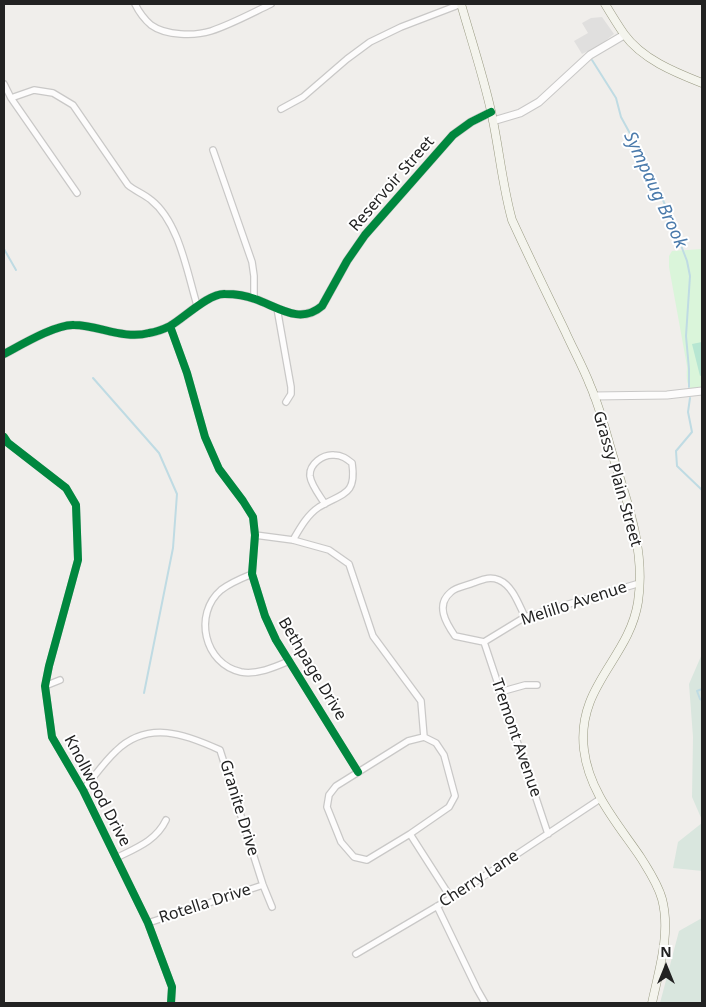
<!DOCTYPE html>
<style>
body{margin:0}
#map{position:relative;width:706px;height:1007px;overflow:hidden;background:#f0eeeb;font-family:"Noto Sans",sans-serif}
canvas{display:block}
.frame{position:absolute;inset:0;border:5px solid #222;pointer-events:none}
.north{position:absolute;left:641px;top:942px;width:50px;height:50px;-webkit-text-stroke:4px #fff;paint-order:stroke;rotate:0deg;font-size:14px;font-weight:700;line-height:20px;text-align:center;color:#222}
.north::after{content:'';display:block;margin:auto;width:18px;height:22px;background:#222;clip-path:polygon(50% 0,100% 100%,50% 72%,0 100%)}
</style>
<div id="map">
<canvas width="706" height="1007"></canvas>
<div class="frame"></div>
<div class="north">N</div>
</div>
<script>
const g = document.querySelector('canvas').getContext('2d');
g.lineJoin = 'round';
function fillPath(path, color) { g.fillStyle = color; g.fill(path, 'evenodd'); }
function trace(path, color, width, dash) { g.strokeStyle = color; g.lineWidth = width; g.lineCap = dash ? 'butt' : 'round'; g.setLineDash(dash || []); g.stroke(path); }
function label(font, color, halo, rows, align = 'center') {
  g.font = font + ' "Noto Sans",sans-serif'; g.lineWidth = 4; g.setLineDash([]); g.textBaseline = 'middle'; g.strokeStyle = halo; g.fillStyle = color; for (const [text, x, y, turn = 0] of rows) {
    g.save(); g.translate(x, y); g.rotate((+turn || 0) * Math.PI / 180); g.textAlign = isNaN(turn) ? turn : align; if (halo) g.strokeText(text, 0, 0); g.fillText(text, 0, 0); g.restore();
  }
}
const wetland = new Path2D(`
 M702 654V820L692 797 693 737 689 684Z
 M702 823V871L673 868 678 842Z
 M702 918V1003H660L679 931Z`);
const park = new Path2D(`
 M702 249V388L692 390C685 384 687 374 687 366L669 267V256L672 251Z`);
const pitch = new Path2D(`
 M702 342V375L700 376 692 344Z`);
const parking = new Path2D(`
 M602 17 614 34 592 51H588L582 54 574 41 588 33 582 23 591 18Z`);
const stream = new Path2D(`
 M592 60 616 98 621 117 645 161 667 209 687 261 690 276 686 336 689 369V387
 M4 249 16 270
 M93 378 159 453 177 494 173 548 144 693
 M690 398 688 412 692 432 676 451 677 466 702 490
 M702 689 697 691 700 699 702 700`);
const minor = new Path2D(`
 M135 4C139 12 144 19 151 25 166 36 195 36 211 31 232 24 252 13 271 4
 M4 84 11 98 77 193
 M11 98 34 90 53 93 73 105 128 185C135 191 144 194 151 200 179 222 187 272 197 305
 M281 109 303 97 347 59 370 42 401 27 461 4
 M213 150 252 262 254 276V299
 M277 308 291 387V394L286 402
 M170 326 187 373 205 437 219 469 243 501 253 517 255 535 252 574 265 616 276 640 358 772
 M4 437 8 443 66 488 76 505 78 560 49 666 45 686 52 737 83 790 148 923 172 987 171 1003
 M255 535 293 540 329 550 349 564 373 636 421 701 424 737
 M293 540C300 528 307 515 319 507 342 493 357 496 352 463 347 459 342 455 334 455 323 454 309 464 310 476 311 485 320 496 325 504
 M252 574C242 578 230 583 221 590 193 614 204 664 241 672 257 675 275 667 289 661
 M484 642 548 834
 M484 642 455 636C446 623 435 605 451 592 456 587 466 586 473 583 482 580 489 576 499 580 513 586 519 605 525 617
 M484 642 525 617 640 583
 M45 686 60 680
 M500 692 525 685H537
 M424 737 436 743 444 755 455 796 449 807 410 834 367 860 354 857 341 842 327 807 329 795 336 786 408 741Z
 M83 790C94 777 104 762 116 751 148 720 185 734 220 750L263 885 272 907
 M410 834 451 898
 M116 858C136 848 156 841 166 820
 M437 906 477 989 485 1003
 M148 923 263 885
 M356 954 451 898 600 799`);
const tertiary = new Path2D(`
 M493 121 520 113 539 102 590 55 624 35
 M4 354C21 345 56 324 74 325 98 325 124 340 149 333 156 332 164 329 170 326 184 318 209 293 225 294 235 294 247 296 255 299 278 307 300 325 322 306L347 261 365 235 453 135 471 122 491 112
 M594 396 667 395 702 391`);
const secondary = new Path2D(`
 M461 4C471 39 483 75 491 111 499 147 502 184 512 220 529 257 547 294 565 331 573 349 583 367 590 385 602 412 608 442 617 469 631 512 645 556 638 602 629 659 576 686 584 750 589 792 618 824 641 858 649 871 658 884 662 899 671 933 659 970 652 1003
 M605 4C611 14 617 24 624 34 642 59 674 72 702 83`);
const cycleway = new Path2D(`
 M170 326 187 373 205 437 219 469 243 501 253 517 255 535 252 574 265 616 276 640 358 772
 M4 354C21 345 56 324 74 325 98 325 124 340 149 333 156 332 164 329 170 326 184 318 209 293 225 294 235 294 247 296 255 299 278 307 300 325 322 306L347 261 365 235 453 135 471 122 491 112
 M4 437 8 443 66 488 76 505 78 560 49 666 45 686 52 737 83 790 148 923 172 987 171 1003`);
const streetNames = [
 ["Reservoir Street",392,184,-49],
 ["Grassy Plain Street",617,479,74],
 ["Melillo Avenue",574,604,-18],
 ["Bethpage Drive",312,669,59],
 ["Tremont Avenue",516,738,71],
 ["Knollwood Drive",97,791,62],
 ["Granite Drive",239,808,73],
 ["Cherry Lane",479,879,-33],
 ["Rotella Drive",205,904,-18]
];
const waterNames = [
 ["Sympaug Brook",655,190,65]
];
fillPath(wetland, '#d9e6de');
fillPath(park, '#daf5da');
fillPath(pitch, '#b7e6d2');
fillPath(parking, '#e0dfde');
trace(stream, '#bfdbe3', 2);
trace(minor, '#c9c8c7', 8);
trace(tertiary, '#c9c8c7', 9);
trace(secondary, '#999a82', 9);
trace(minor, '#fdfcfc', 5.5);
trace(tertiary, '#fdfcfc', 7);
trace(secondary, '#f4f4ed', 8);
trace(cycleway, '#00873e', 8);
label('16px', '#222', '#fff', streetNames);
label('italic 18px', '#4a7aab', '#fff', waterNames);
</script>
